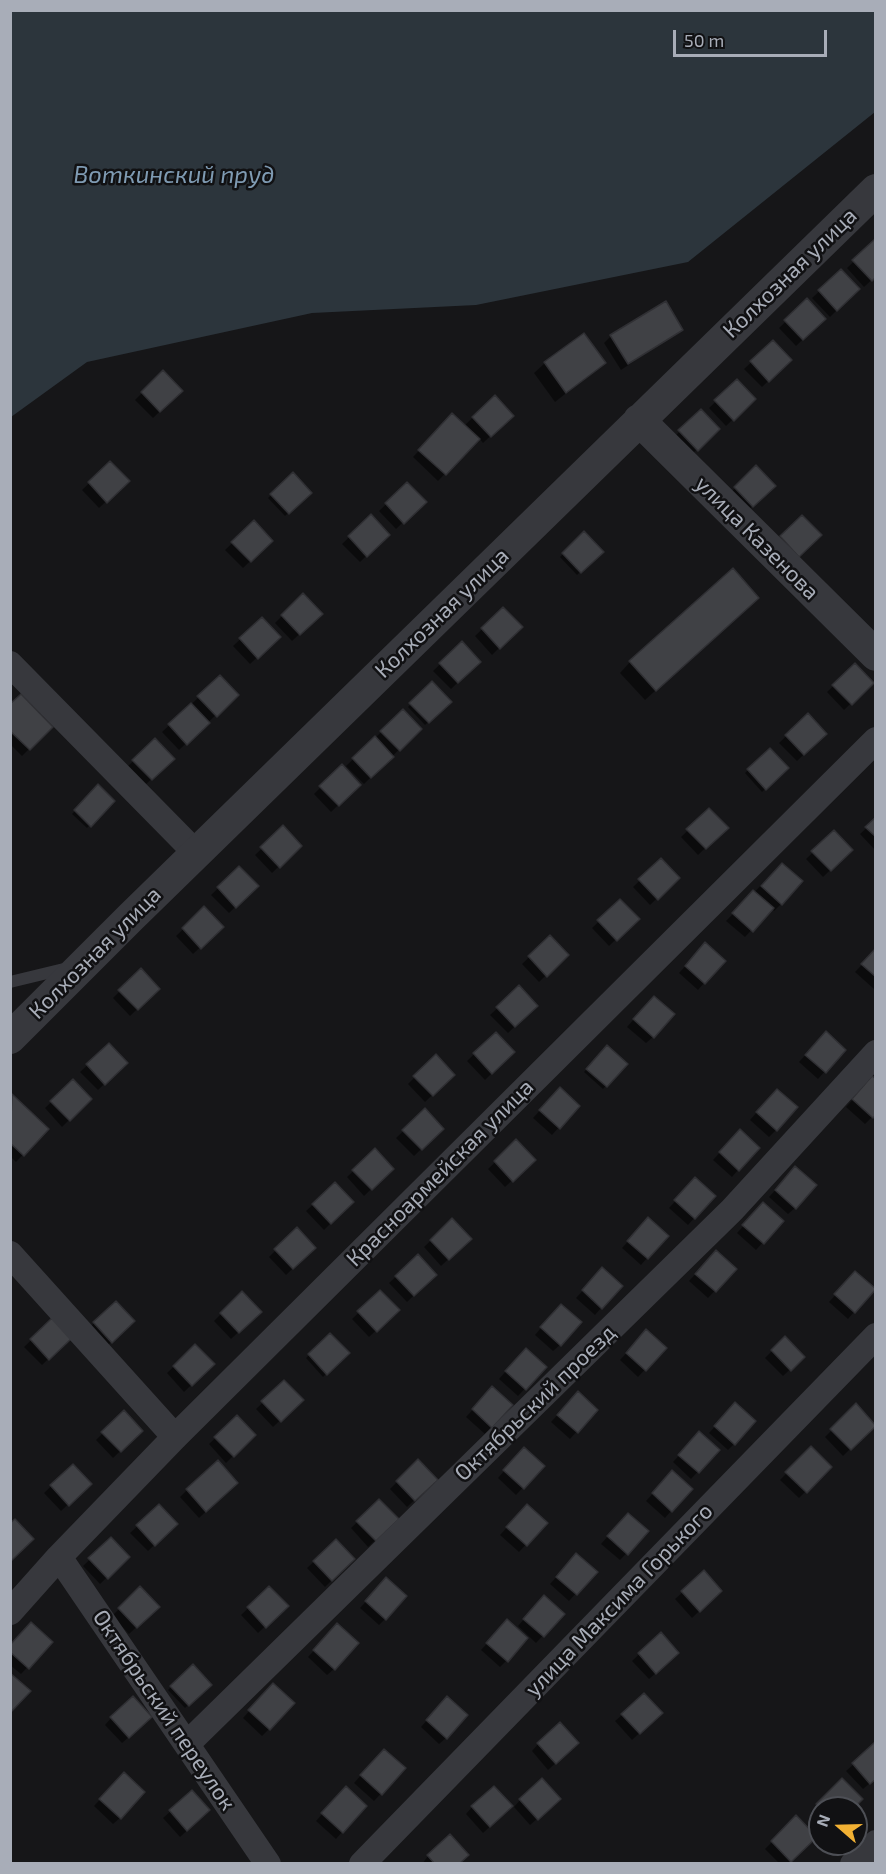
<!DOCTYPE html>
<meta charset="utf-8">
<style>
body{margin:0}
#map{position:relative;width:886px;height:1874px;overflow:hidden;background:#161618;font-family:"Exo 2",sans-serif}
canvas{display:block}
.frame{position:absolute;inset:0;border:12px solid #a8adb8;pointer-events:none}
.north{position:absolute;left:808px;top:1796px;width:60px;height:60px;box-sizing:border-box;background:#111113;border:2px solid #4d4f55;border-radius:50%;rotate:290deg;font-size:16px;font-weight:700;line-height:24px;text-align:center;color:#a8adb8}
.north::after{content:'';display:block;margin:auto;width:21px;height:27px;background:#f2b134;clip-path:polygon(50% 0,100% 100%,50% 72%,0 100%)}
.scale{position:absolute;left:673px;top:30px;width:154px;height:27px;box-sizing:border-box;border:3px solid #a8adb8;border-top:0;padding-left:8px;font-size:18px;line-height:21px;white-space:nowrap;color:#a8adb8;-webkit-text-stroke:4px #111113;paint-order:stroke}
</style>
<div id="map">
<canvas width="886" height="1874"></canvas>
<div class="frame"></div>
<div class="north">N</div>
<div class="scale">50 m</div>
</div>
<script>
const g = document.querySelector('canvas').getContext('2d');
g.lineJoin = 'round';
function fillPath(path, color) { g.fillStyle = color; g.fill(path, 'evenodd'); }
function trace(path, color, width, dash) { g.strokeStyle = color; g.lineWidth = width; g.lineCap = dash ? 'butt' : 'round'; g.setLineDash(dash || []); g.stroke(path); }
function label(font, color, halo, rows, align = 'center') {
  g.font = font + ' "Exo 2",sans-serif'; g.lineWidth = 5; g.setLineDash([]); g.textBaseline = 'middle'; g.strokeStyle = halo; g.fillStyle = color; for (const [text, x, y, turn = 0] of rows) {
    g.save(); g.translate(x, y); g.rotate((+turn || 0) * Math.PI / 180); g.textAlign = isNaN(turn) ? turn : align; if (halo) g.strokeText(text, 0, 0); g.fillText(text, 0, 0); g.restore();
  }
}
const water = new Path2D(`
 M11 10 875 11V112L688 262 476 305 312 313 87 362 11 417Z`);
const shadow = new Path2D(`
 M875 241 876 276 864 287 847 268Z
 M841 271 858 289 830 317 812 298Z
 M807 301 824 319 796 346 779 328Z
 M681 330 621 370 604 343 611 336Z
 M773 342 790 360 762 387 744 369Z
 M545 363H604L555 402 534 373Z
 M163 372 181 391 153 418 135 400Z
 M737 381 754 399 726 426 709 408Z
 M494 397 512 416 483 443 479 438 438 481 413 457 446 422 464 426Z
 M701 411 718 429 690 456 673 438Z
 M110 463 128 481 99 508 82 490Z
 M756 468 774 486 745 513 728 495Z
 M293 474 310 493 285 516 268 498Z
 M407 484 424 502 396 529 379 511Z
 M370 517 388 535 360 562 342 544Z
 M254 522 271 541 243 568 225 550Z
 M584 533 602 551 577 575 560 557Z
 M303 595 321 614 292 641 275 623Z
 M747 608 645 700 620 673 630 662Z
 M503 609 520 627 492 655 475 636Z
 M262 619 279 637 250 664 233 646Z
 M462 643 479 662 451 689 433 671Z
 M855 665 872 683 844 710 827 692Z
 M220 677 237 695 179 750 162 732Z
 M432 683 450 702 425 725 408 707Z
 M10 707 51 727 22 756 10 744Z
 M403 711 420 729 364 784 346 766Z
 M808 715 825 734 797 761 779 743Z
 M155 740 173 759 144 786 127 767Z
 M769 750 787 768 762 792 745 773Z
 M342 766 359 785 331 812 314 794Z
 M98 787 113 801 87 828 72 814Z
 M709 810 726 828 698 855 681 837Z
 M876 819V851L860 834Z
 M283 828 300 846 272 873 255 855Z
 M834 832 851 850 823 877 806 859Z
 M661 860 678 878 650 905 633 887Z
 M239 868 257 886 229 913 211 895Z
 M775 871 781 904 774 911 772 908 745 937 726 921Z
 M620 901 637 919 609 946 592 928Z
 M204 909 222 927 193 954 176 936Z
 M550 937 567 955 539 982 522 964Z
 M876 950V988L874 989 855 972Z
 M699 951 704 983 698 990 679 973Z
 M141 970 158 989 130 1016 113 998Z
 M519 988 536 1006 508 1033 490 1015Z
 M647 1004 653 1037 646 1043 627 1027Z
 M495 1034 513 1052 485 1080 467 1061Z
 M819 1040 844 1050 818 1079 799 1062Z
 M109 1045 126 1063 98 1090 80 1072Z
 M607 1047 626 1064 603 1089 584 1072Z
 M436 1056 453 1075 425 1102 408 1084Z
 M73 1081 90 1099 62 1127 45 1108Z
 M866 1085 876 1113 865 1124 846 1107Z
 M12 1096 47 1129 16 1162 10 1156Z
 M553 1096 578 1106 552 1135 533 1118Z
 M770 1097 776 1130 769 1137 750 1120Z
 M425 1110 442 1129 414 1156 396 1138Z
 M733 1138 738 1170 732 1177 713 1160Z
 M516 1142 534 1160 505 1187 488 1169Z
 M375 1150 392 1169 364 1196 347 1177Z
 M789 1175 795 1208 788 1214 769 1197Z
 M335 1184 352 1202 324 1230 306 1211Z
 M689 1186 714 1196 688 1225 669 1208Z
 M757 1211 782 1221 756 1250 737 1233Z
 M452 1220 470 1239 441 1266 424 1247Z
 M642 1226 647 1258 641 1265 622 1248Z
 M297 1229 314 1248 286 1275 269 1257Z
 M418 1256 435 1275 407 1302 389 1283Z
 M709 1259 735 1269 708 1298 689 1281Z
 M596 1276 601 1308 595 1315 576 1298Z
 M849 1280 854 1312 848 1319 829 1302Z
 M380 1292 398 1310 369 1337 352 1319Z
 M242 1293 260 1312 231 1339 214 1321Z
 M115 1303 133 1321 104 1349 87 1330Z
 M554 1312 560 1345 553 1351 535 1335Z
 M52 1320 70 1338 42 1365 24 1347Z
 M330 1335 347 1353 323 1377 306 1358Z
 M640 1338 665 1348 638 1377 620 1360Z
 M785 1338 803 1357 783 1376 765 1358Z
 M195 1346 213 1364 184 1392 167 1373Z
 M519 1356 545 1367 518 1396 499 1379Z
 M284 1382 302 1400 273 1427 256 1409Z
 M486 1395 491 1427 485 1434 466 1417Z
 M571 1400 596 1410 570 1439 551 1422Z
 M856 1406 874 1425 843 1456 825 1437Z
 M729 1411 734 1444 728 1450 709 1433Z
 M124 1412 141 1431 113 1458 96 1440Z
 M237 1417 254 1435 226 1463 209 1444Z
 M693 1440 718 1450 691 1479 673 1462Z
 M811 1448 830 1467 799 1498 780 1480Z
 M517 1456 543 1466 516 1495 498 1478Z
 M418 1461 436 1480 407 1507 390 1489Z
 M72 1466 90 1484 61 1511 44 1493Z
 M666 1479 671 1511 665 1518 646 1501Z
 M187 1490H229L199 1518 180 1497Z
 M379 1501 397 1519 368 1547 351 1528Z
 M159 1506 176 1524 148 1551 130 1533Z
 M520 1513 546 1523 519 1552 500 1535Z
 M621 1521 647 1532 620 1560 601 1544Z
 M111 1539 128 1557 100 1584 83 1566Z
 M336 1541 353 1559 325 1587 307 1568Z
 M570 1562 595 1572 569 1601 550 1584Z
 M704 1573 720 1591 692 1618 675 1599Z
 M380 1586 385 1619 379 1625 360 1608Z
 M140 1588 158 1607 129 1634 112 1616Z
 M269 1588 287 1606 258 1633 241 1615Z
 M537 1604 563 1614 536 1643 518 1626Z
 M501 1628 506 1661 500 1667 481 1650Z
 M331 1632 334 1669 327 1675 308 1657Z
 M660 1634 671 1660 649 1679 632 1661Z
 M51 1642 21 1674 10 1665V1646Z
 M192 1666 210 1685 185 1708 168 1690Z
 M266 1692 269 1729 262 1736 243 1718Z
 M440 1705 446 1738 439 1744 421 1727Z
 M661 1713 632 1740 615 1721 622 1715Z
 M111 1718 144 1724 122 1743 105 1725Z
 M538 1744 570 1750 548 1770 532 1751Z
 M875 1745 876 1778 863 1789 846 1771Z
 M377 1757 404 1769 374 1801 354 1783Z
 M842 1780 852 1808H820V1821L811 1811Z
 M117 1781 120 1818 113 1824 94 1806Z
 M192 1792 202 1817 180 1837 163 1818Z
 M339 1795 342 1832 336 1839 316 1821Z
 M520 1800 552 1806 530 1825 514 1807Z
 M472 1807 505 1813 483 1833 466 1814Z
 M796 1818 815 1837 788 1864H780L765 1849Z
 M428 1856 457 1864H422Z`);
const building = new Path2D(`
 M875 239 876 277 872 281 852 260Z
 M841 269 860 289 837 311 818 290Z
 M807 298 826 319 803 340 784 320Z
 M666 301 683 330 628 364 610 335Z
 M584 333 606 363 566 393 544 362Z
 M773 340 792 360 769 382 750 361Z
 M163 370 183 391 160 412 141 392Z
 M737 379 756 399 734 421 714 400Z
 M495 395 514 416 491 437 472 417Z
 M701 409 720 429 698 451 678 430Z
 M452 413 480 439 446 475 418 450Z
 M110 461 130 481 107 503 88 482Z
 M756 465 776 486 753 507 734 487Z
 M293 472 312 493 289 514 270 494Z
 M407 482 427 502 404 524 385 503Z
 M371 514 390 535 367 557 348 536Z
 M802 515 822 535 799 557 780 536Z
 M254 520 273 541 251 562 231 542Z
 M584 531 604 552 581 573 562 553Z
 M733 568 759 598 656 691 629 661Z
 M303 593 323 614 300 635 281 615Z
 M503 607 523 627 500 649 481 628Z
 M262 617 281 637 258 659 239 638Z
 M462 641 481 662 458 683 439 663Z
 M855 663 874 683 852 705 832 685Z
 M220 675 239 695 217 717 197 696Z
 M432 681 452 702 429 723 409 703Z
 M21 694 53 727 30 750 10 731V704Z
 M191 703 210 723 187 745 168 724Z
 M403 709 422 729 400 751 380 731Z
 M808 713 827 734 804 755 785 735Z
 M375 736 394 757 371 778 352 758Z
 M155 738 175 759 152 780 132 760Z
 M770 748 789 768 766 790 747 769Z
 M342 764 361 785 339 806 319 786Z
 M98 784 115 801 91 827 74 810Z
 M709 808 729 828 706 849 686 829Z
 M876 817V837L865 827Z
 M283 825 302 846 280 868 260 847Z
 M834 830 853 850 831 871 811 851Z
 M661 858 680 878 658 900 638 879Z
 M782 863 803 881 782 905 761 886Z
 M239 866 259 886 236 908 217 887Z
 M753 890 774 908 753 932 732 913Z
 M620 899 640 919 617 941 597 920Z
 M204 906 224 927 201 949 182 928Z
 M550 935 569 955 547 977 528 956Z
 M705 942 726 961 705 984 685 966Z
 M876 948V977L861 964Z
 M141 968 160 989 138 1010 118 990Z
 M519 985 538 1006 515 1027 496 1007Z
 M654 996 675 1014 654 1038 633 1019Z
 M826 1031 846 1050 826 1073 805 1055Z
 M496 1032 515 1052 492 1074 473 1053Z
 M109 1043 128 1063 105 1085 86 1064Z
 M607 1045 628 1064 607 1087 586 1069Z
 M436 1054 455 1075 433 1096 413 1076Z
 M872 1076 876 1079V1115L873 1118 852 1099Z
 M73 1079 92 1099 70 1121 50 1101Z
 M560 1087 580 1106 560 1129 539 1110Z
 M777 1089 798 1107 777 1131 756 1112Z
 M12 1094 49 1129 24 1156 10 1143Z
 M425 1108 444 1129 422 1150 402 1130Z
 M740 1129 760 1148 739 1171 719 1152Z
 M516 1139 536 1160 513 1182 494 1161Z
 M375 1148 394 1169 372 1190 352 1170Z
 M795 1166 817 1185 796 1209 775 1190Z
 M695 1177 716 1196 695 1219 674 1200Z
 M335 1182 354 1202 331 1224 312 1204Z
 M763 1202 784 1221 764 1244 742 1225Z
 M648 1217 669 1236 648 1259 627 1241Z
 M452 1218 472 1239 449 1260 430 1240Z
 M297 1227 316 1248 293 1269 274 1249Z
 M716 1250 737 1269 716 1292 695 1274Z
 M418 1254 437 1275 414 1296 395 1276Z
 M602 1267 623 1286 602 1309 582 1290Z
 M855 1271 876 1289 855 1313 834 1294Z
 M380 1290 400 1310 377 1332 357 1311Z
 M242 1291 262 1312 239 1333 220 1313Z
 M116 1301 135 1321 112 1343 93 1322Z
 M561 1304 582 1322 561 1346 540 1327Z
 M52 1318 72 1338 49 1360 30 1339Z
 M646 1329 667 1348 646 1371 626 1353Z
 M330 1333 350 1353 327 1375 308 1354Z
 M785 1336 805 1357 791 1371 771 1350Z
 M195 1344 215 1364 192 1386 173 1366Z
 M526 1348 547 1367 526 1390 505 1371Z
 M284 1380 304 1400 281 1422 261 1401Z
 M492 1386 513 1405 492 1428 472 1409Z
 M578 1391 598 1410 578 1433 557 1415Z
 M735 1402 756 1421 735 1445 714 1426Z
 M856 1403 876 1426 851 1450 830 1429Z
 M124 1410 143 1431 121 1452 101 1432Z
 M237 1415 256 1435 234 1457 214 1437Z
 M699 1431 720 1450 699 1473 678 1455Z
 M811 1446 832 1467 807 1493 785 1472Z
 M524 1447 545 1466 524 1489 503 1470Z
 M418 1459 438 1480 415 1501 396 1481Z
 M218 1460 238 1483 206 1512 186 1489Z
 M73 1464 92 1484 69 1506 50 1485Z
 M672 1470 693 1489 672 1512 652 1493Z
 M379 1499 399 1519 376 1541 356 1521Z
 M159 1504 178 1524 155 1546 136 1525Z
 M527 1504 548 1523 527 1546 506 1527Z
 M628 1513 649 1531 628 1555 607 1536Z
 M15 1519 34 1539 11 1561 10 1523Z
 M111 1537 130 1557 108 1579 88 1558Z
 M336 1539 355 1559 332 1581 313 1561Z
 M576 1553 598 1572 577 1595 556 1577Z
 M704 1570 722 1591 700 1612 681 1591Z
 M386 1577 407 1596 386 1620 365 1601Z
 M140 1586 160 1607 137 1628 118 1608Z
 M269 1586 289 1606 266 1628 247 1607Z
 M544 1595 565 1614 544 1637 523 1619Z
 M507 1619 528 1638 508 1662 486 1643Z
 M31 1622 53 1642 29 1669 10 1652V1645Z
 M337 1623 359 1643 335 1670 313 1650Z
 M661 1632 679 1653 656 1674 638 1653Z
 M193 1664 212 1685 189 1706 170 1686Z
 M10 1673 31 1691 10 1713Z
 M273 1683 295 1703 270 1730 248 1710Z
 M644 1693 663 1713 640 1734 621 1714Z
 M133 1696 152 1717 129 1738 110 1717Z
 M447 1696 468 1715 447 1739 426 1720Z
 M560 1722 579 1743 556 1764 537 1743Z
 M875 1742 876 1779 870 1784 852 1763Z
 M384 1749 406 1768 382 1795 360 1775Z
 M124 1772 145 1792 121 1819 99 1799Z
 M542 1778 561 1799 538 1820 519 1799Z
 M842 1778 863 1799 854 1808H820L816 1804Z
 M346 1786 367 1806 343 1833 321 1813Z
 M494 1786 513 1806 490 1827 471 1806Z
 M192 1790 210 1810 187 1831 169 1810Z
 M796 1815 817 1837 791 1862 771 1841Z
 M450 1834 469 1855 459 1864H435L427 1855Z`);
const service = new Path2D(`
 M10 982 68 968`);
const minor = new Path2D(`
 M10 664 196 853
 M10 1254 175 1437
 M59 1557 268 1864
 M10 1612 59 1557 175 1437 876 740
 M187 1744 732 1210 876 1053
 M362 1864 876 1336
 M853 1864 876 1843`);
const tertiary = new Path2D(`
 M639 420 876 655
 M10 1038 131 917 876 190`);
const streetNames = [
 ["Колхозная улица",790,273,-44],
 ["улица Казенова",757,538,45],
 ["Колхозная улица",442,613,-44],
 ["Колхозная улица",95,953,-45],
 ["Красноармейская улица",440,1173,-45],
 ["Октябрьский проезд",535,1403,-44],
 ["улица Максима Горького",619,1600,-46],
 ["Октябрьский переулок",164,1710,56]
];
const waterNames = [
 ["Воткинский пруд",174,175]
];
fillPath(water, '#2c353c');
fillPath(shadow, '#0007');
fillPath(building, '#404145');
trace(building, '#303034', 1.5);
trace(service, '#37383d', 12);
trace(minor, '#37383d', 26);
trace(tertiary, '#37383d', 32);
label('22px', '#a8adb8', '#111113', streetNames);
label('italic 24px', '#7f9bb3', '#111113', waterNames);
</script>
